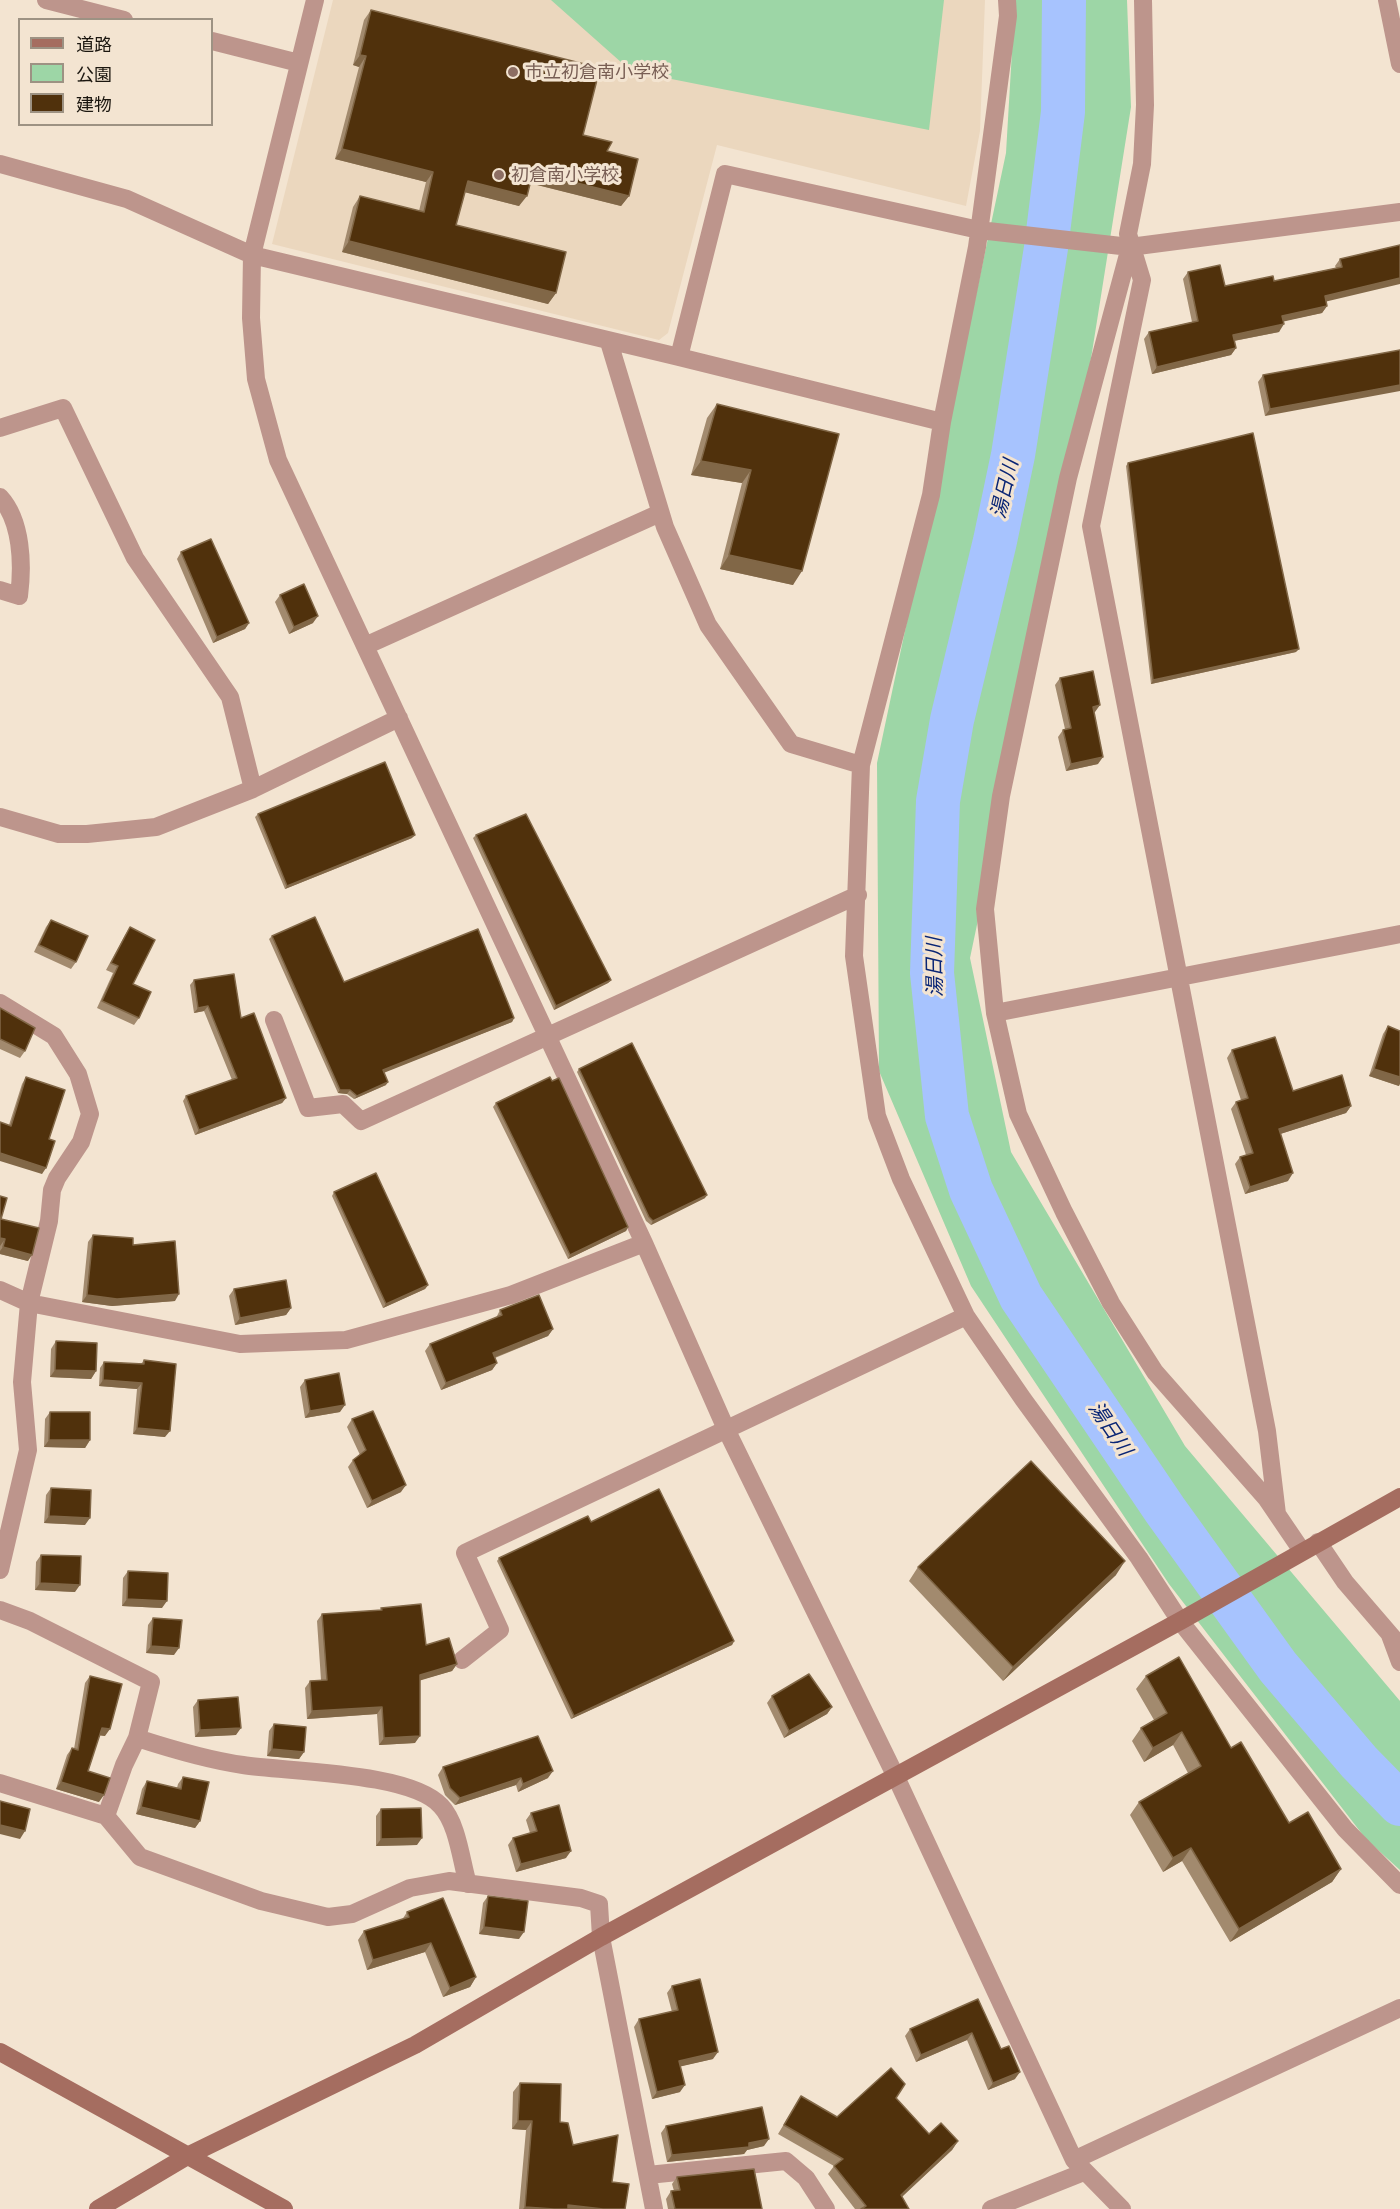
<!DOCTYPE html>
<meta charset="utf-8">
<style>
body{margin:0}
#map{position:relative;width:1400px;height:2209px;overflow:hidden;background:#f3e4d1;font-family:"Public Sans","Noto Sans JP",sans-serif}
canvas{display:block}
.legend{position:absolute;left:18px;top:18px;width:195px;height:108px;box-sizing:border-box;background:#f3e4d1;border:2px solid #9d9283;margin:0;padding:8px 10px;list-style:none;font-size:18px;color:#1b160f}
.legend li{display:flex;align-items:center;gap:12px;height:30px}
.legend b{width:30px;border:2px solid #9d9283}
</style>
<div id="map">
<canvas width="1400" height="2209"></canvas>
<ul class="legend">
<li><b style="height:8px;background:#a56d60"></b>道路</li>
<li><b style="height:16px;background:#9dd6a6"></b>公園</li>
<li><b style="height:16px;background:#50310c"></b>建物</li>
</ul>
</div>
<script>
const g = document.querySelector('canvas').getContext('2d');
g.lineJoin = 'round';
function fillPath(path, color) { g.fillStyle = color; g.fill(path, 'evenodd'); }
function trace(path, color, width, dash) { g.strokeStyle = color; g.lineWidth = width; g.lineCap = dash ? 'butt' : 'round'; g.setLineDash(dash || []); g.stroke(path); }
function label(font, color, halo, rows, align = 'center') {
  g.font = font + ' "Public Sans","Noto Sans JP",sans-serif'; g.lineWidth = 6; g.setLineDash([]); g.textBaseline = 'middle'; g.strokeStyle = halo; g.fillStyle = color; for (const [text, x, y, turn = 0] of rows) {
    g.save(); g.translate(x, y); g.rotate((+turn || 0) * Math.PI / 180); g.textAlign = isNaN(turn) ? turn : align; if (halo) g.strokeText(text, 0, 0); g.fillText(text, 0, 0); g.restore();
  }
}
const built = new Path2D(`
 M333 0H985L980 131 966 206 717 145 668 333 659 340 272 244Z`);
const green = new Path2D(`
 M551 0H944L929 130 631 71Z
 M1015 0H1127L1131 107 1076 453 970 958 1011 1152 1185 1446 1400 1701V1870L1366 1839 1169 1584 971 1286 879 1071 877 763 1006 153Z`);
const river = new Path2D(`
 M1064 0 1063 112 1046 248 1013 455 995 541 952 720 938 801 932 973 947 1116 971 1190 1021 1297 1165 1510 1278 1667 1359 1762 1400 1804`);
const street = new Path2D(`
 M46 0 124 20
 M315 0 252 255 251 318 256 379 278 460 644 1243 726 1429 896 1777 1074 2160 1122 2209
 M1007 0 1008 16 977 247 942 422 931 495 861 765 854 956 877 1116 901 1179 966 1316 1023 1399 1139 1558 1180 1621 1345 1829 1400 1885
 M1143 0 1145 105 1142 164 1128 234 1142 280 1091 526 1267 1431 1277 1514
 M1387 0 1400 64
 M212 41 299 63
 M0 164 127 199 252 255 679 357 725 174 979 230 1130 247 1400 212
 M1130 247 1068 478 1001 796 985 909 995 1013 1018 1114 1064 1212 1111 1303 1155 1372 1266 1498 1302 1551
 M609 342 665 527 708 625 791 744 861 765
 M679 357 942 422
 M0 428 63 408 135 558 230 697 253 789
 M0 497C22 521 23 565 19 596L0 590
 M365 646 660 513
 M0 817 59 834H87L156 827 253 789 399 718
 M0 1003 54 1036 78 1074 90 1114 81 1142 57 1178 52 1190 49 1221 29 1303 22 1382 28 1450 0 1570
 M995 1013 1400 934
 M274 1020 308 1108 343 1104 361 1121 858 895
 M0 1290 29 1303 240 1344 346 1340 511 1295 644 1243
 M1318 1542 1345 1582 1400 1646
 M0 1610 30 1621 151 1682 137 1738 124 1765 106 1816
 M1390 1635 1400 1662
 M462 1660 500 1630 465 1553 966 1316
 M137 1738C171 1749 207 1760 243 1765 289 1772 411 1772 441 1806 458 1824 461 1861 468 1884
 M0 1783 106 1816 140 1857 261 1901 328 1917 352 1914 410 1888 449 1881 581 1898 599 1904 601 1937 654 2209
 M1074 2160 1400 2008
 M648 2175 786 2161 806 2178 826 2209
 M991 2209 1084 2172`);
const secondary = new Path2D(`
 M0 2052 284 2209
 M98 2209 189 2155 415 2045 601 1937 1182 1620 1400 1497`);
const wall = new Path2D(`
 M371 10 583 135 607 151 629 196 621 206 530 183 519 206 465 192 456 225 556 293 548 304 342 252 353 207 360 196 419 211 426 182 335 159 359 67 353 65 364 20Z
 M1400 245 1326 302 1327 306 1322 313 1283 321 1279 332 1234 341 1236 348 1231 355 1152 374 1144 339 1149 332 1192 322 1183 279 1188 272 1225 286 1274 281 1336 268 1335 266 1340 259Z
 M1400 350 1265 416 1258 382 1263 375Z
 M717 404 839 434 793 585 720 569 742 483 691 475 707 418Z
 M1128 463 1296 652 1151 684 1126 466Z
 M181 552 249 623 245 629 213 643 177 559Z
 M280 595 313 623 289 634 275 602Z
 M1060 678 1095 712H1094L1098 764 1066 771 1058 737 1063 730 1065 729 1055 685Z
 M258 814 412 838 285 889 255 817Z
 M476 835 611 980 608 983 554 1010 473 838Z
 M51 920 76 962 71 969 34 952 46 927Z
 M130 927 133 984 139 1018 134 1025 97 1008 113 973 106 970 125 935Z
 M272 936 344 982 514 1018 512 1022 384 1072 386 1085 354 1099 347 1094 338 1093 269 939Z
 M194 980 241 1018 286 1098 282 1103 195 1135 183 1101 186 1096 232 1080 204 1011 194 1013 190 985Z
 M0 1008 25 1051 20 1058 0 1049Z
 M1388 1026 1399 1086 1369 1076 1383 1034Z
 M1232 1050 1293 1091 1351 1106 1346 1113 1280 1134 1288 1181 1245 1194 1235 1164 1240 1157 1246 1155 1231 1109 1236 1102 1241 1100 1227 1058Z
 M579 1069 705 1198 651 1225 646 1221 577 1072Z
 M26 1077 49 1139 42 1174 9 1125 22 1084Z
 M496 1103 628 1227 626 1231 568 1259 493 1107Z
 M334 1192 428 1285 425 1289 383 1308 332 1196Z
 M0 1196 1 1219 28 1261 0 1254Z
 M93 1235 133 1245 175 1301 112 1306 82 1302 88 1242Z
 M234 1289 291 1308 286 1315 235 1325 229 1296Z
 M500 1310 553 1329 548 1336 495 1358 497 1363 492 1370 441 1390 425 1351 430 1344 496 1318Z
 M56 1341 96 1371 91 1379 50 1377 51 1349Z
 M144 1360 165 1437 133 1434 137 1389 99 1386 100 1368 104 1362 141 1364Z
 M305 1380 340 1412 305 1418 300 1387Z
 M50 1412 90 1440 85 1448 44 1447 45 1419Z
 M352 1419 401 1492 367 1508 348 1467 353 1460 360 1455 347 1427Z
 M51 1488 85 1525 44 1523 46 1495Z
 M591 1522 734 1641 732 1645 571 1719 497 1561 499 1558Z
 M41 1555 75 1592 35 1590 36 1562Z
 M918 1567 1116 1575 1003 1681 909 1581Z
 M128 1571 162 1608 122 1606 123 1578Z
 M381 1608 426 1645 457 1664 452 1671 420 1680 415 1743 379 1745 377 1714 307 1719 305 1688 310 1681 321 1680 317 1621 322 1614 380 1611Z
 M153 1618 174 1655 146 1653 148 1625Z
 M90 1676 105 1736 99 1735 88 1771 99 1802 56 1789 67 1755 72 1748 74 1749 85 1683Z
 M1146 1676 1231 1748 1289 1823 1341 1869 1332 1882 1230 1942 1182 1861 1163 1872 1130 1815 1139 1802 1188 1773 1173 1745 1144 1762 1132 1741 1141 1728 1154 1720 1136 1689Z
 M772 1696 832 1707 827 1714 784 1738 767 1703Z
 M198 1700 236 1735 195 1737 193 1707Z
 M274 1724 304 1752 299 1759 267 1756 269 1731Z
 M443 1767 548 1778 518 1792 516 1785 455 1805 445 1795 438 1775Z
 M183 1777 200 1821 195 1828 136 1814 142 1789 147 1781 177 1788 178 1784Z
 M381 1809 417 1845 376 1846V1816Z
 M531 1813 566 1858 516 1872 508 1845 513 1838 530 1833 526 1820Z
 M488 1896 519 1939 479 1934 483 1903Z
 M407 1912 476 1977 470 1987 443 1997 425 1952 367 1970 358 1940 364 1931 402 1920Z
 M672 1986 713 2059 681 2066 680 2092 652 2099 634 2027 639 2019 672 2012 667 1993Z
 M978 1999 1015 2079 988 2090 967 2040 916 2062 905 2036 910 2029Z
 M520 2083 560 2122 573 2145 612 2182 625 2209H519L526 2130 512 2129 513 2092Z
 M801 2096 837 2117 896 2098 929 2134 958 2141 952 2150 902 2197 909 2209H855L828 2174 834 2166 778 2134Z
 M666 2126 764 2146 747 2150 744 2154 667 2162 661 2133Z
 M677 2177 762 2209H668L666 2199 671 2191H674L672 2184Z`);
const shadedWall = new Path2D(`
 M360 55 366 56 359 67 353 65Z
 M342 149 433 172 426 182 335 159Z
 M533 172 629 196 621 206 525 182Z
 M468 181 527 196 519 206 460 191Z
 M349 241 556 293 548 304 342 252Z
 M1400 278V284L1320 303 1325 296Z
 M1327 306 1322 313 1277 323 1282 316Z
 M1284 324 1279 332 1228 342 1233 335Z
 M1236 348 1231 355 1152 374 1157 367Z
 M1400 385V391L1265 416 1270 409Z
 M701 461 751 470 742 483 691 475Z
 M729 555 802 571 793 585 720 569Z
 M318 616 313 623 289 634 294 627Z
 M249 623 245 629 213 643 217 637Z
 M1299 649 1296 652 1151 684 1153 680Z
 M1100 705 1095 712 1088 714 1093 707Z
 M1103 757 1098 764 1066 771 1071 764Z
 M415 835 412 838 285 889 287 886Z
 M611 980 608 983 554 1010 556 1006Z
 M208 1006 204 1011 194 1013 198 1008Z
 M514 1018 512 1022 381 1074 383 1070Z
 M1374 1069 1400 1077V1084L1399 1086 1369 1076Z
 M388 1082 386 1085 354 1099 357 1096Z
 M340 1090H350L347 1094 338 1093Z
 M286 1098 282 1103 195 1135 199 1130Z
 M1351 1106 1346 1113 1274 1136 1279 1129Z
 M0 1153 46 1168 42 1174 0 1161Z
 M1293 1173 1288 1181 1245 1194 1250 1187Z
 M707 1195 705 1198 651 1225 653 1221Z
 M628 1227 626 1231 568 1259 570 1255Z
 M0 1238 5 1239 0 1246Z
 M3 1247 32 1255 28 1261 0 1254V1251Z
 M428 1285 425 1289 383 1308 386 1304Z
 M179 1294 175 1301 112 1306 82 1302 87 1295Z
 M291 1308 286 1315 235 1325 240 1318Z
 M553 1329 548 1336 488 1360 493 1353Z
 M497 1363 492 1370 441 1390 446 1383Z
 M55 1370 96 1371 91 1379 50 1377Z
 M103 1380 142 1383 137 1389 99 1386Z
 M345 1405 340 1412 305 1418 310 1411Z
 M137 1428 170 1431 165 1437 133 1434Z
 M49 1440H90L85 1448 44 1447Z
 M406 1485 401 1492 367 1508 372 1501Z
 M49 1516 90 1518 85 1525 44 1523Z
 M1125 1561 1116 1575 1003 1681 1013 1667Z
 M40 1583 80 1585 75 1592 35 1590Z
 M127 1599 167 1601 162 1608 122 1606Z
 M734 1641 732 1645 571 1719 574 1716Z
 M151 1646 179 1648 174 1655 146 1653Z
 M457 1664 452 1671 415 1682 420 1675Z
 M382 1707 377 1714 307 1719 312 1711Z
 M832 1707 827 1714 784 1738 789 1731Z
 M102 1728 110 1729 105 1736 97 1735Z
 M241 1728 236 1735 195 1737 200 1730Z
 M1182 1732 1173 1745 1144 1762 1153 1748Z
 M420 1736 415 1743 379 1745 384 1738Z
 M272 1749 304 1752 299 1759 267 1756Z
 M553 1771 548 1778 518 1792 523 1784Z
 M521 1778 516 1785 455 1805 460 1798Z
 M61 1782 104 1795 99 1802 56 1789Z
 M141 1807 200 1821 195 1828 136 1814Z
 M0 1825 25 1831 20 1839 0 1834Z
 M422 1838 417 1845 376 1846 381 1839Z
 M1191 1848 1182 1861 1163 1872 1173 1858Z
 M571 1851 566 1858 516 1872 521 1864Z
 M1341 1869 1332 1882 1230 1942 1239 1929Z
 M484 1927 524 1932 519 1939 479 1934Z
 M431 1943 425 1952 367 1970 373 1960Z
 M476 1977 470 1987 443 1997 450 1988Z
 M972 2033 967 2040 916 2062 921 2055Z
 M718 2052 713 2059 674 2068 679 2061Z
 M1020 2072 1015 2079 988 2090 993 2083Z
 M685 2085 680 2092 652 2099 657 2092Z
 M518 2121H532L526 2130 512 2129Z
 M769 2139 764 2146 747 2150 744 2154 667 2162 672 2155 749 2143Z
 M958 2141 952 2150 894 2204 901 2195Z
 M568 2205 603 2209H565Z
 M525 2207 554 2209H523Z`);
const building = new Path2D(`
 M371 10 600 68 583 135 612 142 607 151 638 159 629 196 533 172 527 196 468 181 456 225 566 252 556 293 349 241 360 196 424 212 433 172 342 149 366 56 360 55Z
 M1400 245V278L1325 296 1327 306 1282 316 1284 324 1233 335 1236 348 1157 367 1149 332 1198 321 1188 272 1220 265 1225 286 1273 276 1274 281 1342 267 1340 259Z
 M1400 350V385L1270 409 1263 375Z
 M717 404 839 434 802 571 729 555 751 470 701 461Z
 M1253 433 1299 649 1153 680 1128 463Z
 M211 539 249 623 217 637 181 552Z
 M304 584 318 616 294 627 280 595Z
 M1093 671 1100 705 1093 707 1103 757 1071 764 1063 730 1071 728 1060 678Z
 M385 762 415 835 287 886 258 814Z
 M526 814 611 980 556 1006 476 835Z
 M315 917 344 982 478 929 514 1018 383 1070 388 1082 357 1096 350 1090H340L272 936Z
 M51 920 88 936 76 962 39 945Z
 M130 927 155 940 133 984 151 992 139 1018 102 1001 118 966 111 963Z
 M234 974 241 1018 254 1013 286 1098 199 1130 186 1096 237 1078 208 1006 198 1008 194 980Z
 M0 1008 35 1028 25 1051 0 1039Z
 M1388 1026 1400 1031V1077L1374 1069Z
 M1275 1037 1293 1091 1342 1075 1351 1106 1279 1129 1293 1173 1250 1187 1240 1157 1253 1153 1236 1102 1248 1098 1232 1050Z
 M632 1043 707 1195 653 1221 649 1217 579 1069Z
 M26 1077 65 1090 49 1139 55 1141 46 1168 0 1153V1122L11 1126Z
 M550 1077 552 1081 559 1078 628 1227 570 1255 496 1103Z
 M376 1173 428 1285 386 1304 334 1192Z
 M0 1196 7 1198 1 1219 39 1228 32 1255 3 1247 5 1239 0 1238Z
 M93 1235 133 1238V1245L175 1241 179 1294 117 1299 87 1295Z
 M286 1280 291 1308 240 1318 234 1289Z
 M539 1295 553 1329 493 1353 497 1363 446 1383 430 1344 502 1315 500 1310Z
 M56 1341 97 1343 96 1371 55 1370Z
 M144 1360 176 1364 170 1431 137 1428 142 1383 103 1380 104 1362 144 1364Z
 M339 1373 345 1405 310 1411 305 1380Z
 M373 1411 406 1485 372 1501 353 1460 366 1450 352 1419Z
 M50 1412H90V1440H49Z
 M1031 1461 1125 1561 1013 1667 918 1567Z
 M51 1488 91 1490 90 1518 49 1516Z
 M659 1489 734 1641 574 1716 499 1558 588 1516 591 1522Z
 M41 1555 81 1556 80 1585 40 1583Z
 M128 1571 168 1573 167 1601 127 1599Z
 M421 1604 426 1645 449 1638 457 1664 420 1675V1736L384 1738 382 1707 312 1711 310 1681 327 1680 322 1614 382 1610 381 1608Z
 M153 1618 182 1620 179 1648 151 1646Z
 M1179 1657 1231 1748 1241 1742 1289 1823 1308 1812 1341 1869 1239 1929 1191 1848 1173 1858 1139 1802 1201 1766 1182 1732 1153 1748 1141 1728 1167 1713 1146 1676Z
 M809 1674 832 1707 789 1731 772 1696Z
 M90 1676 122 1684 110 1729 102 1728 88 1771 110 1778 104 1795 61 1782 72 1748 78 1750Z
 M238 1697 241 1728 200 1730 198 1700Z
 M274 1724 306 1727 304 1752 272 1749Z
 M538 1736 553 1771 523 1784 521 1778 460 1798 450 1788 443 1767Z
 M183 1777 209 1782 200 1821 141 1807 147 1781 181 1789Z
 M0 1801 30 1809 25 1831 0 1825Z
 M559 1805 571 1851 521 1864 513 1838 537 1831 531 1813Z
 M421 1808 422 1838 381 1839V1809Z
 M488 1896 528 1901 524 1932 484 1927Z
 M443 1898 476 1977 450 1988 431 1943 373 1960 364 1931 409 1917 407 1912Z
 M700 1979 718 2052 679 2061 685 2085 657 2092 639 2019 678 2010 672 1986Z
 M978 1999 1001 2049 1009 2046 1020 2072 993 2083 972 2033 921 2055 910 2029Z
 M891 2068 905 2084 896 2098 929 2134 941 2123 958 2141 901 2195 909 2209H861L866 2206 834 2166 843 2159 784 2125 801 2096 837 2117Z
 M520 2083 561 2084 560 2122 568 2123 573 2145 618 2135 612 2182 629 2184 625 2209H603L568 2205V2209H554L525 2207 532 2121H518Z
 M762 2107 769 2139 749 2143V2147L672 2155 666 2126Z
 M754 2169 762 2209H675L671 2191 680 2190 677 2177Z`);
const markers = [
 [513,72,6,"#8d6e63"],
 [499,175,6,"#8d6e63"]
];
const educationNames = [
 ["市立初倉南小学校",525,72],
 ["初倉南小学校",511,175]
];
const waterNames = [
 ["湯日川",1005,489,-77],
 ["湯日川",935,967,-91],
 ["湯日川",1110,1429,56]
];
fillPath(built, '#ebd7be');
fillPath(green, '#9dd6a6');
trace(river, '#a7c3fe', 44);
trace(street, '#bd958c', 18);
trace(secondary, '#a56d60', 18);
fillPath(wall, '#a28a6e');
fillPath(shadedWall, '#816747');
fillPath(building, '#50310c');
trace(building, '#816747', 1.5);
for (const [x, y, r, color] of markers) { const dot = new Path2D(); dot.arc(x, y, r, 0, 2 * Math.PI); g.fillStyle = color; g.fill(dot); trace(dot, '#f3e4d1', 2); }
label('18px', '#785e54', '#f3e4d1', educationNames, 'left');
label('italic 20px', '#092575', '#f3e4d1', waterNames);
</script>
